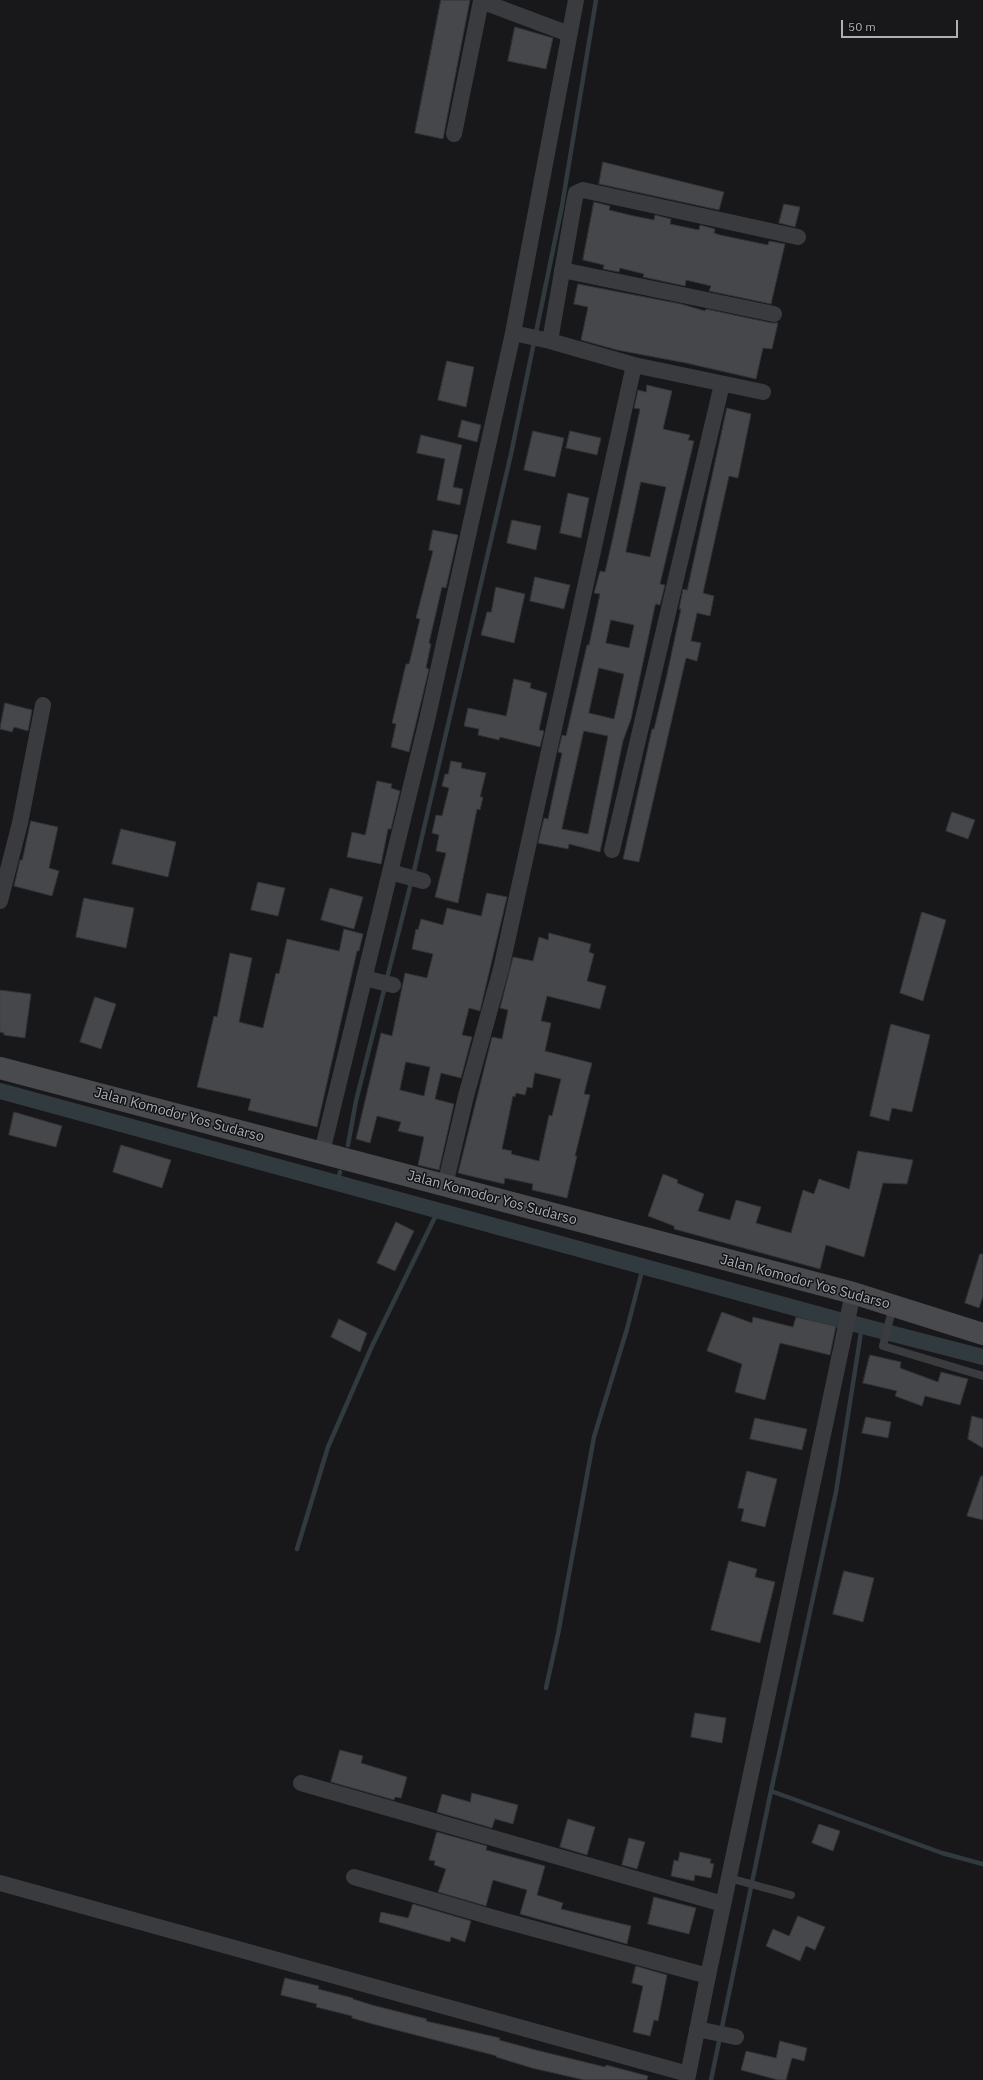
<!DOCTYPE html>
<style>
body{margin:0}
#map{position:relative;width:983px;height:2080px;overflow:hidden;background:#18181a;font-family:"IBM Plex Sans",sans-serif}
canvas{display:block}
.scale{position:absolute;left:841px;top:20px;width:117px;height:18px;box-sizing:border-box;border:2px solid #acb1b8;border-top:0;padding-left:5px;font-size:12px;line-height:14px;white-space:nowrap;color:#acb1b8;-webkit-text-stroke:3px #131315;paint-order:stroke}
</style>
<div id="map">
<canvas width="983" height="2080"></canvas>
<div class="scale">50 m</div>
</div>
<script>
const g = document.querySelector('canvas').getContext('2d');
g.lineJoin = 'round';
function trace(path, color, width, dash) { g.strokeStyle = color; g.lineWidth = width; g.lineCap = dash ? 'butt' : 'round'; g.setLineDash(dash || []); g.stroke(path); }
function fillPath(path, color) { g.fillStyle = color; g.fill(path, 'evenodd'); }
function label(font, color, halo, rows, align = 'center') {
  g.font = font + ' "IBM Plex Sans",sans-serif'; g.lineWidth = 3; g.setLineDash([]); g.textBaseline = 'middle'; g.strokeStyle = halo; g.fillStyle = color; for (const [text, x, y, turn = 0] of rows) {
    g.save(); g.translate(x, y); g.rotate((+turn || 0) * Math.PI / 180); g.textAlign = isNaN(turn) ? turn : align; if (halo) g.strokeText(text, 0, 0); g.fillText(text, 0, 0); g.restore();
  }
}
const stream = new Path2D(`
 M348 1145 356 1101 414 871 511 454 562 206 596 0
 M337 1183 340 1172
 M297 1549 328 1447 372 1346 438 1211
 M546 1688 558 1634 594 1437 627 1329 643 1267
 M771 1791 942 1853 983 1864
 M711 2080 771 1791 836 1492 862 1326`);
const canal = new Path2D(`
 M0 1091 839 1320 983 1357`);
const building = new Path2D(`
 M441 0H470L443 139 415 133Z
 M515 27 553 38 546 69 508 61Z
 M603 162 724 192 719 210 599 184Z
 M594 202 610 206 609 210 634 216 654 220 655 215 671 219 670 224 699 230 700 225 715 229 714 233 720 235 768 245 769 241 785 244 771 304 709 291 711 286 686 280 685 286 643 277 644 274 620 268 619 272 603 269 604 265 583 260Z
 M784 204 800 207 795 227 779 223Z
 M578 284 681 304 705 311 706 309 772 323H778L772 349 763 348 756 379 686 363 617 350 581 340 588 307 574 304Z
 M447 361 474 367 466 407 438 400Z
 M647 385 672 391 663 429 690 435 688 440 694 441 660 584 665 585 660 605 656 604 655 606 631 719 623 741 600 852 569 844 568 849 538 843 544 818 548 819 562 753 558 752 562 735 566 736 587 645H589L600 594 594 593 600 571 605 572 613 537 640 409 634 408 638 390 646 392ZM641 482 666 487 650 557 626 552ZM611 620 634 625 629 648 606 643ZM599 668 624 674 614 719 589 713ZM584 731 608 736 588 834 562 829Z
 M727 408 751 414 738 478 729 476 703 593 714 596 710 616 697 613 691 641 701 643 697 661 686 658 639 862 623 859 652 729H654L666 679 681 609H679L683 589 687 590Z
 M462 420 481 425 477 442 458 437Z
 M533 431 564 438 555 477 524 470Z
 M570 431 601 438 597 455 566 448Z
 M421 435 462 445 453 487 463 489 460 505 437 500 445 459 417 453Z
 M568 493 589 498 581 538 560 533Z
 M512 520 541 526 536 550 507 543Z
 M433 530 458 535 446 588 442 587 429 643 431 644 426 668 429 669 409 752 391 747 396 724 392 723 406 664H409L420 619 416 618 433 551 429 550Z
 M535 577 570 585 564 609 530 601Z
 M496 587 525 594 514 643 481 635 487 612H491Z
 M514 679 531 683 530 688 547 693 539 730 544 731 540 747 500 737 499 740 478 735 479 729 464 726 468 708 506 716Z
 M5 703 32 710 28 731 14 727 12 732 0 729Z
 M451 761 462 763 461 768 486 773 480 797H483L480 810 477 809 458 903 435 897 446 853 436 851 439 835 432 833 436 815 442 816 449 788 442 786 445 774H448Z
 M377 781 392 784 391 788 400 791 391 829H388L381 864 347 857 352 832 365 835Z
 M952 812 975 820 968 839 946 831Z
 M31 821 58 827 49 868 59 871 52 896 14 886 20 860H22Z
 M121 829 176 842 168 877 112 864Z
 M258 882 285 888 278 916 251 910Z
 M330 888 363 897 354 929 321 920Z
 M487 893 507 897 480 1011 469 1008 462 1035 472 1037 461 1078 441 1073 435 1099 454 1104 439 1170 418 1165 424 1137 398 1131 401 1122 377 1116 370 1143 356 1139 381 1033 392 1036 405 973 427 978 433 954 412 949 416 929 418 930 421 919 443 925 447 908 481 916ZM406 1062 430 1067 424 1096 400 1090Z
 M84 898 134 908 126 948 76 937Z
 M922 912 946 920 923 1001 900 993Z
 M344 929 363 934 359 951H357L317 1127 248 1110 251 1099 197 1087 214 1016 217 1017 230 953 252 958 239 1022 263 1028 276 973 279 974 287 939 339 951Z
 M549 933 591 944 589 952 594 954 587 981 606 986 600 1009 547 996 541 1021 551 1023 545 1051 592 1063 584 1094 590 1095 575 1156H577L567 1198 532 1190 533 1184 505 1178 504 1184 458 1173 492 1037 502 1039 508 1010 500 1008 513 957 533 961 539 937 548 940ZM535 1073 561 1079 552 1116 549 1115 539 1161 511 1154 512 1151 502 1149 513 1096 515 1097 516 1093 525 1095 527 1087 532 1088Z
 M0 990 31 994 25 1038 4 1035V1033L0 1032Z
 M95 997 116 1004 101 1049 80 1042Z
 M891 1024 930 1035 912 1112 892 1108 889 1121 870 1116Z
 M14 1112 62 1126 56 1147 9 1135Z
 M121 1145 171 1160 162 1188 113 1172Z
 M858 1151 913 1160 907 1184 883 1183 864 1257 826 1245 820 1269 674 1229V1226L648 1216 663 1174 678 1180 677 1183 704 1194 698 1211 730 1220 736 1200 761 1207 756 1223 791 1233 803 1190 814 1194 819 1179 849 1189Z
 M396 1222 414 1231 395 1271 377 1263Z
 M980 1254H983V1296L979 1308 965 1303Z
 M722 1312 752 1323 753 1317 793 1327 796 1317 836 1326 830 1355 780 1343 765 1400 735 1392 742 1364 707 1351Z
 M339 1319 367 1333 360 1352 331 1337Z
 M870 1355 901 1362 900 1368 938 1382 941 1372 968 1379 960 1405 925 1396 922 1406 895 1396 897 1391 863 1383Z
 M972 1416 983 1419V1448L968 1439Z
 M866 1417 891 1422 888 1438 862 1433Z
 M755 1418 807 1429 802 1450 750 1439Z
 M747 1471 777 1479 765 1527 741 1521 744 1509 738 1508Z
 M981 1476H983V1520L967 1516Z
 M729 1561 757 1569 755 1577 775 1582 760 1643 711 1630Z
 M844 1571 874 1578 863 1622 833 1614Z
 M695 1713 726 1718 722 1743 691 1737Z
 M340 1750 363 1756 361 1763 407 1777 401 1798 395 1797 394 1800 331 1782Z
 M472 1793 518 1805 513 1824 495 1819 492 1828 437 1812 442 1794 470 1802Z
 M568 1819 595 1827 587 1855 560 1847Z
 M819 1824 840 1831 833 1851 812 1843Z
 M437 1832 487 1846 486 1850 545 1866 537 1895 563 1903 561 1909 631 1926 627 1944 520 1914 527 1890 493 1880 486 1906 438 1892 446 1869 434 1865 435 1861 429 1860Z
 M629 1838 645 1842 637 1869 622 1865Z
 M680 1852 711 1859 710 1863 714 1864 711 1878 695 1875 694 1881 671 1876 674 1860 678 1861Z
 M654 1897 696 1908 689 1934 648 1924Z
 M413 1904 471 1921 465 1942 451 1937 450 1942 379 1922 381 1912 408 1918Z
 M798 1916 825 1927 815 1950 806 1946 800 1961 766 1946 773 1929 789 1936Z
 M636 1966 667 1975 658 2021 654 2020 650 2036 633 2032 643 1986 632 1983Z
 M285 1978 319 1986 318 1989 353 1998V1999L372 2005 427 2019 426 2021 500 2038 499 2040 536 2050 605 2067 606 2065 648 2076 647 2080H584L532 2068 496 2057 497 2056 369 2023 352 2018V2016L316 2007 317 2004 281 1995Z
 M780 2041 807 2048 804 2061 792 2058 786 2080H778L741 2070 746 2051 776 2058Z`);
const lane = new Path2D(`
 M893 1306 883 1346 983 1376
 M729 1878 791 1895`);
const street = new Path2D(`
 M454 134 481 1 569 34
 M562 270 774 314
 M513 333 550 341 634 365 763 392
 M550 341 574 203 576 193 583 190 798 237
 M612 850 722 384
 M390 872 423 881
 M0 901 20 823 43 705
 M364 978 393 985
 M322 1152 427 720 513 333 576 0
 M445 1185 466 1096 501 969 634 365
 M301 1783 723 1904
 M354 1877 498 1919 708 1976
 M0 1883 688 2074
 M697 2029 736 2037
 M687 2080 708 1976 853 1293`);
const secondary = new Path2D(`
 M0 1068 853 1293 983 1334`);
const streetNames = [
 ["Jalan Komodor Yos Sudarso",179,1115,15],
 ["Jalan Komodor Yos Sudarso",492,1198,15],
 ["Jalan Komodor Yos Sudarso",805,1282,15]
];
trace(stream, '#313a3f', 4.5);
trace(canal, '#313a3f', 16);
fillPath(building, '#45474a');
trace(building, '#323336', 1);
trace(lane, '#3a3b3f', 8);
trace(street, '#3a3b3f', 16);
trace(secondary, '#484a4e', 22);
label('14px', '#acb1b8', '#131315', streetNames);
</script>
